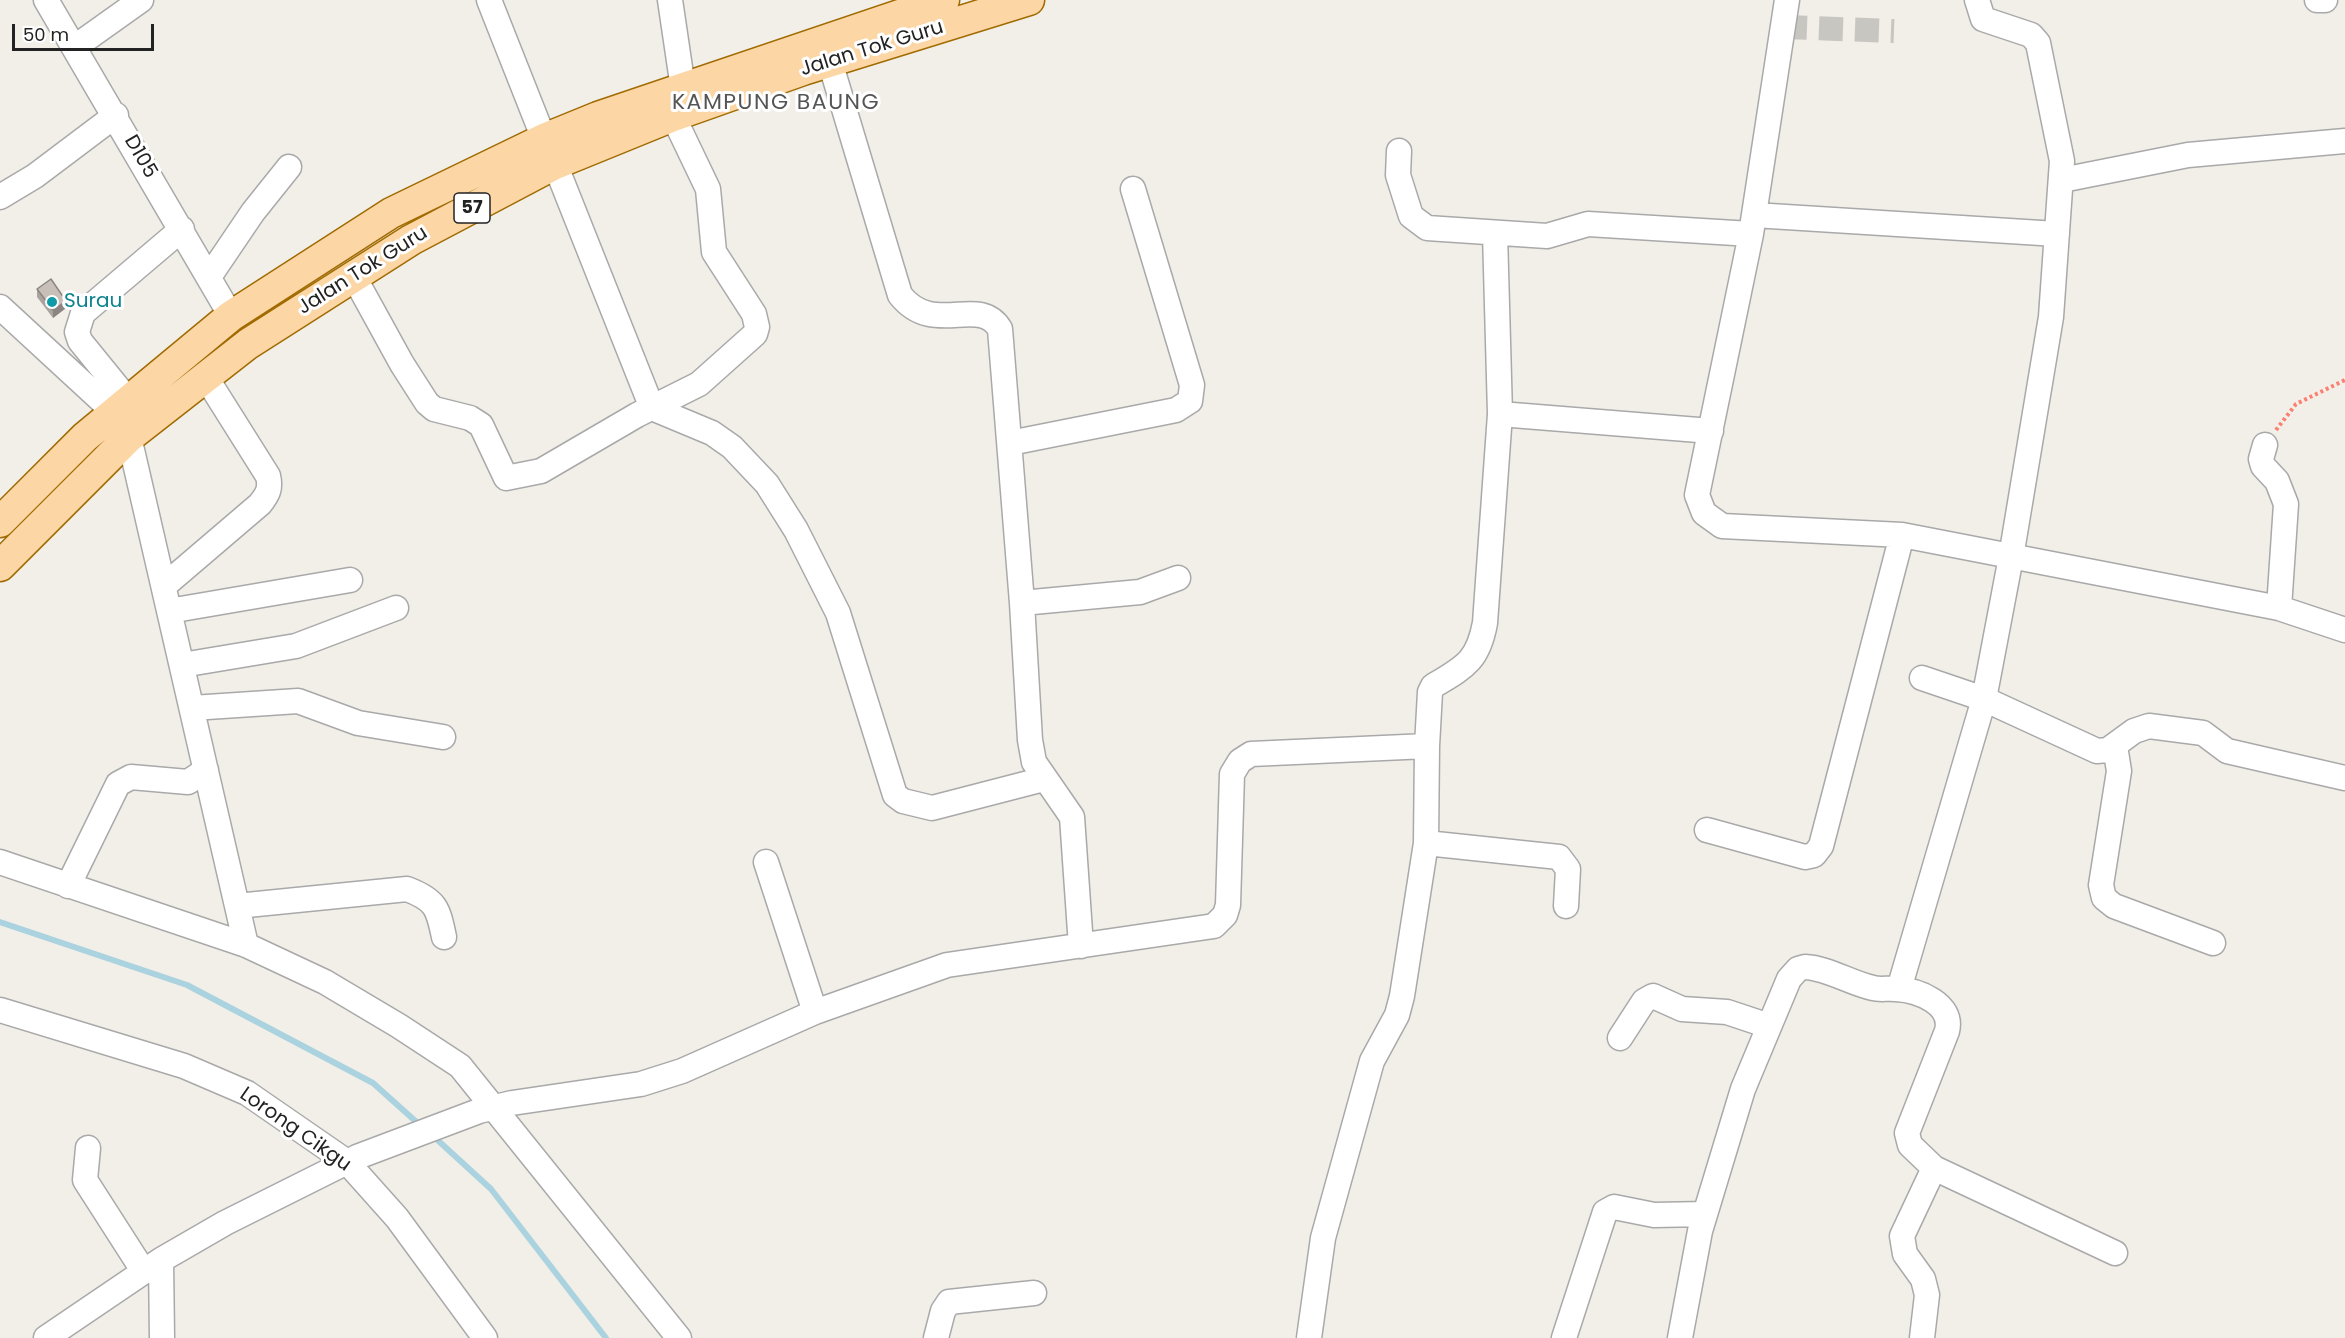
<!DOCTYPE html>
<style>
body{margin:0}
#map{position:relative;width:2345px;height:1338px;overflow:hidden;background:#f2efe9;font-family:Poppins,sans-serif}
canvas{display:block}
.scale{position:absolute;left:12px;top:24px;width:142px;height:27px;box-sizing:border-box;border:3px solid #222;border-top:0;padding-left:8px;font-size:18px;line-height:21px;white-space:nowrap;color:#222;-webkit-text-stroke:4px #fff;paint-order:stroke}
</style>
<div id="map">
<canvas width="2345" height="1338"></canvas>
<div class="scale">50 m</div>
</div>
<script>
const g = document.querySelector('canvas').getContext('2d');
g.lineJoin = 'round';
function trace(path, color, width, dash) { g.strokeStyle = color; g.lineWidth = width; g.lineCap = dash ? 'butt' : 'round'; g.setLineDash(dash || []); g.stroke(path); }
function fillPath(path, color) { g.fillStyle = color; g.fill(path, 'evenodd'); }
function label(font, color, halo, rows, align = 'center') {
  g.font = font + ' Poppins,sans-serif'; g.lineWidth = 6; g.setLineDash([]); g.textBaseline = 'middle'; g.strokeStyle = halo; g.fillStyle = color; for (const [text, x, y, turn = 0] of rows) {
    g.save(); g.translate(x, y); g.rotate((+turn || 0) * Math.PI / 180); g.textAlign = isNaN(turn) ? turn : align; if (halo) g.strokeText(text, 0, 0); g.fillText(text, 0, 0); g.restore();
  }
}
const stream = new Path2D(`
 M0 922 187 985 373 1083 422 1127
 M432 1135 491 1189 606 1338`);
const minorTunnel = new Path2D(`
 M1783 27 1894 31`);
const path = new Path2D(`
 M2276 430 2296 404 2345 380`);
const minor = new Path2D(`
 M46 0 231 316
 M489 0 544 139
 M670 0 683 88
 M1977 0 1983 19 2031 35 2038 43 2062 161 2051 317 2011 557 1984 699 2097 751 2108 750 2134 731 2149 726 2203 733 2227 751 2345 778
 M2317 0H2325
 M75 47 141 0
 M830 62 900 295C934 338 979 294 1000 329L1022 603 1030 740 1034 762 1072 817 1081 946
 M1399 151 1398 175 1411 216 1427 228 1547 236 1588 224 1751 234 1787 0
 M555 164 652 408 712 433 732 447 767 484 796 530 838 613 895 795 903 801 932 808 1044 779
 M2062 180 2188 155 2345 141
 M0 197 35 176 116 115
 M1754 215 2057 234
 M1751 234 1697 495 1704 513 1722 526 1902 535 2279 608 2345 630
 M353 275 402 364 427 403 434 409 470 418 481 425 506 478 541 471 637 415 699 384 755 334 757 327 754 314 714 252 708 189 673 116
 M209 277 253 212 289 167
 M0 307 114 412
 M128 400 80 341 77 332 83 313 182 229
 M1500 414 1711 431
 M129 437 246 945
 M1010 443 1176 410 1190 401 1192 385 1133 189
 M2265 445 2261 459 2263 466 2277 481 2286 504 2279 608
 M164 586 260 504C268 494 271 488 268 476L207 379
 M1022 603 1140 592 1178 578
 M169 611 350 580
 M182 665 296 646 396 608
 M192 708 298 701 358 723 443 737
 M2115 746 2119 771 2101 885 2104 898 2114 906 2213 943
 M1707 830 1805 857 1814 855 1821 846 1902 535
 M1426 843 1559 857 1568 869 1566 906
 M0 862 246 945 325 982 399 1026 460 1066 679 1338
 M766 862 815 1012
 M68 886 118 784 131 777 188 782 206 770
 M237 906 407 889C436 900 438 908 444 937
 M1899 989 1984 699 1922 678
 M0 1010 184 1066 247 1093 347 1162 397 1218 485 1338
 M1620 1038 1644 1001 1653 996 1682 1009 1727 1012 1769 1026
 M88 1148 85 1180 144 1272
 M1934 1168 2115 1253
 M161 1260 162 1338
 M46 1338 161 1260 225 1223 357 1157 479 1111 512 1103 641 1084 682 1071 815 1012 947 965 1214 926 1225 915 1228 905 1232 774 1240 761 1251 754 1427 746
 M936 1338 943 1311 949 1302 1034 1293
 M1309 1338 1323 1238 1372 1061 1397 1015 1402 996 1426 843 1427 746 1430 692 1433 686C1465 667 1478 661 1485 623L1500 414 1495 233
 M1564 1338 1605 1212 1614 1207 1654 1215 1705 1214
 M1680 1338 1700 1231 1743 1089 1789 979 1798 969 1805 967C1828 968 1850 983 1873 988 1880 990 1888 988 1896 989 1918 990 1954 1004 1947 1031L1907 1133 1910 1145 1934 1168 1902 1236 1905 1254 1923 1279 1927 1295 1922 1338`);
const major = new Path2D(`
 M0 522 85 437 231 316 391 213 544 139 598 117 944 0
 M0 566 129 437 248 344 411 240 555 164 673 116 803 70 1029 0`);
const wall = new Path2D(`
 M37 289 66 308 53 318 37 297Z`);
const shadedWall = new Path2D(`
 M66 301V308L53 318V310Z`);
const building = new Path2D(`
 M51 279 66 301 53 310 37 289Z`);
const markers = [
 [52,302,6,"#0f9aa8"]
];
const shields = [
 [472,208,36]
];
const shieldNames = [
 ["57",472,208]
];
const streetNames = [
 ["Jalan Tok Guru",872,49,-17],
 ["D105",140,157,60],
 ["Jalan Tok Guru",363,271,-32],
 ["Lorong Cikgu",295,1130,35]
];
const cultureNames = [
 ["Surau",64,302]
];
const quarterNames = [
 ["KAMPUNG BAUNG",776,103]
];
trace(stream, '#aad3df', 6);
trace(minorTunnel, '#c8c6c1', 24, [24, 12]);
trace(minor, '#a9a9a9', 27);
trace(major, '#a06b00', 33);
trace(path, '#fa8072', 4, [3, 3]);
trace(minor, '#fff', 24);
trace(major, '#fcd6a4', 30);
fillPath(wall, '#aba49e');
fillPath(shadedWall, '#8b8681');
fillPath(building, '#c7bfb8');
trace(building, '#8b8681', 1.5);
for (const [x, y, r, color] of markers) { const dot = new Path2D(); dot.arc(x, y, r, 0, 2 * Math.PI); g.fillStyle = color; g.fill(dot); trace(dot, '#fff', 2); }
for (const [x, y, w] of shields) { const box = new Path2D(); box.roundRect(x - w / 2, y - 15, w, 30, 4.5); g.fillStyle = '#fff'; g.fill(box); trace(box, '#222', 1.5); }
label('bold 18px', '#222', null, shieldNames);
label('20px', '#222', '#fff', streetNames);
label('20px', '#0d838f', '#fff', cultureNames, 'left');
g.letterSpacing = '1.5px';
label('22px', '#555', '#fff', quarterNames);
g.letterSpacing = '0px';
</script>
